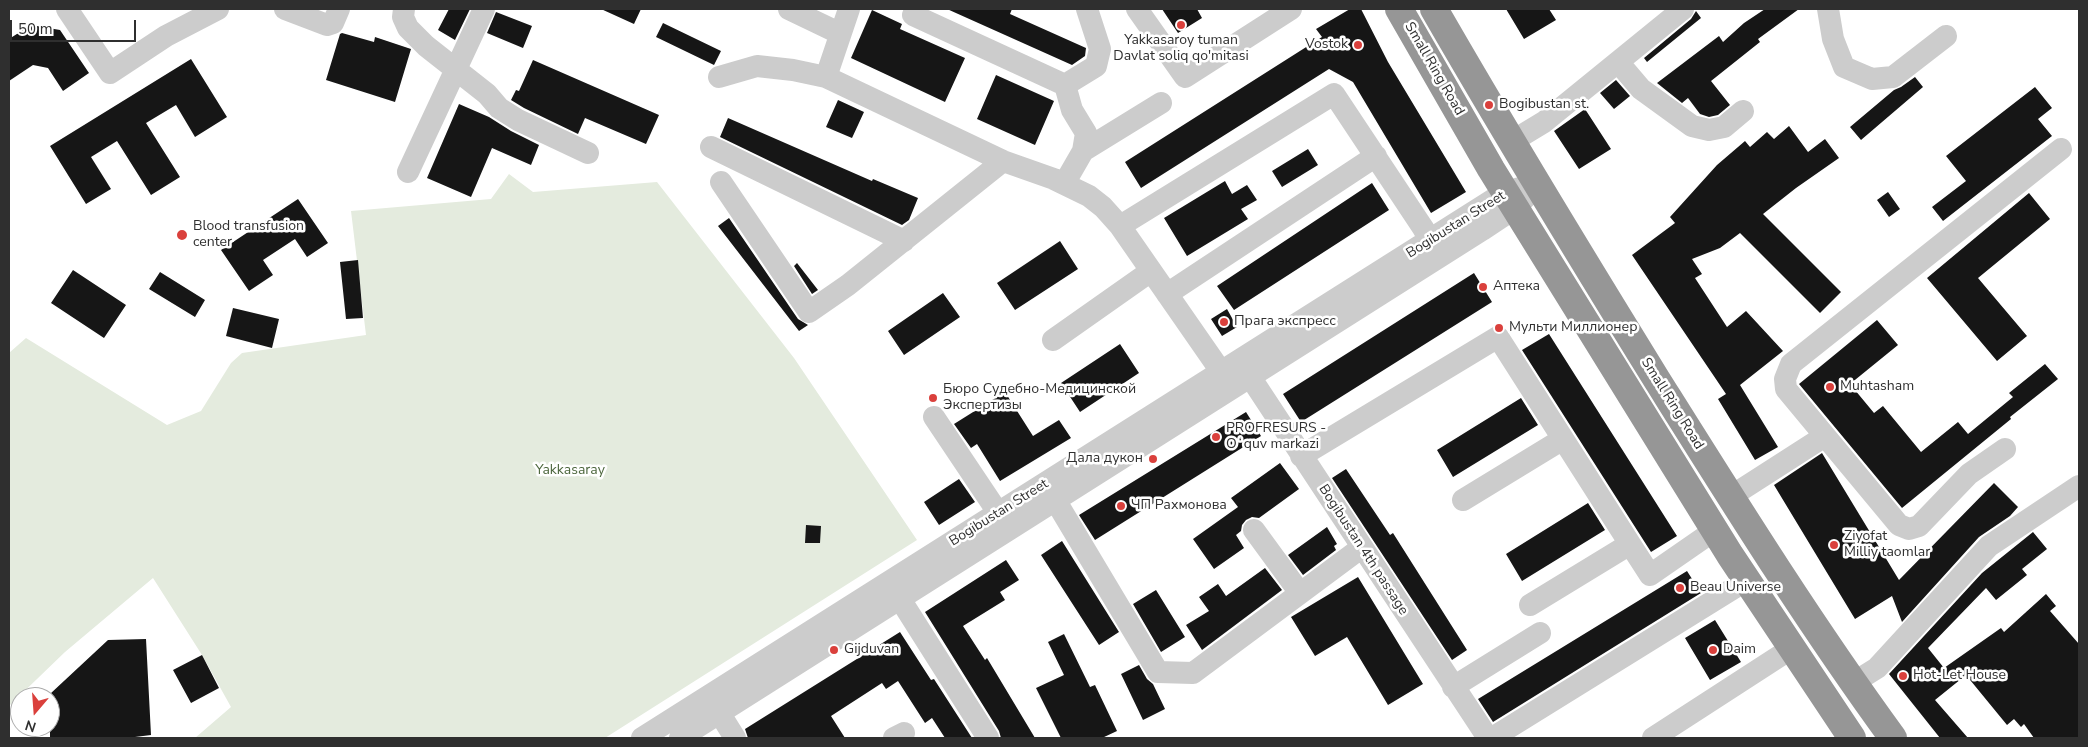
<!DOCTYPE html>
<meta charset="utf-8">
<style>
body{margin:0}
#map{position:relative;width:2088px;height:747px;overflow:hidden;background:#fff;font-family:"Nunito Sans",sans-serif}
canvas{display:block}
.frame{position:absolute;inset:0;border:10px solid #2f2f2f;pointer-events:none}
.north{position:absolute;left:10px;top:687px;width:50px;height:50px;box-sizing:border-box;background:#fff;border:1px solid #acacac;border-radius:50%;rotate:198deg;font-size:14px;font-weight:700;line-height:20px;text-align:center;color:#2f2f2f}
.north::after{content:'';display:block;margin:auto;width:18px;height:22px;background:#da403c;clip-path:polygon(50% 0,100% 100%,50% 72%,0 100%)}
.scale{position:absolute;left:10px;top:20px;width:126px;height:22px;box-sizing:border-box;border:2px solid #2f2f2f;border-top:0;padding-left:6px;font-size:15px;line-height:18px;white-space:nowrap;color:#2f2f2f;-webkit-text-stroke:4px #fff;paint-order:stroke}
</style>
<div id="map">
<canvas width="2088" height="747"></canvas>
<div class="frame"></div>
<div class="north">N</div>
<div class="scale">50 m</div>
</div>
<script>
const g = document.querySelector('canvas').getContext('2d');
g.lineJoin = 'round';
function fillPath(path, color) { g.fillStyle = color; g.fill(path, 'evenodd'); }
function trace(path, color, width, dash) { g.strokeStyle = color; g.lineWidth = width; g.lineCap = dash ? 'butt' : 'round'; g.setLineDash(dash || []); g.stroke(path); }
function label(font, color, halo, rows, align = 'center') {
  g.font = font + ' "Nunito Sans",sans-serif'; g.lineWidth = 5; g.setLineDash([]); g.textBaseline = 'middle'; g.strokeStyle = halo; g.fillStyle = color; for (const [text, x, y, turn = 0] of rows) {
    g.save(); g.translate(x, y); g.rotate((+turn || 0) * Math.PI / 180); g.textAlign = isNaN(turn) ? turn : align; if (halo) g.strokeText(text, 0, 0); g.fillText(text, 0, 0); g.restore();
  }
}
const green = new Path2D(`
 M509 174 533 192 657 182 794 358 917 540 605 738H195L231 707 202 655 153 578 65 652 9 706V353L26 338 167 425 201 411 231 363 242 353 366 335 351 211 491 199Z`);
const building = new Path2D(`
 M449 9H470L455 40 438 30Z
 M601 9H641L634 24Z
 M947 9H1012L1010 14 1086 48 1085 56 1072 65Z
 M1162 9H1197L1202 18 1178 33Z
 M1350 9H1361L1388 62 1466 192 1431 213 1353 82 1329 69 1141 188 1125 162 1322 37 1316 29Z
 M1506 9H1549L1556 20 1524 39Z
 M1765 9H1799L1758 39 1760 42 1711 81 1730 105 1718 115 1709 117 1700 114 1688 98 1682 103 1657 83 1719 36 1723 42 1744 23Z
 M872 10 902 24 900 29 965 58 945 102 851 58Z
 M1696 11 1701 18 1647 62 1644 58 1691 19Z
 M496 12 532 26 523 48 487 33Z
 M663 23 721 51 714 65 656 37Z
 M31 25 60 30 89 73 63 91 48 68 33 65 9 81V39Z
 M342 33 374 42 375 37 411 49 395 102 326 80 340 34Z
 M191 59 227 117 195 137 176 105 146 123 180 177 151 195 117 141 91 157 111 189 86 204 50 146Z
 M533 60 659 115 646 144 585 118 578 134 524 108 511 100 516 90 519 91Z
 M996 75 1054 101 1035 145 977 119Z
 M1915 77 1923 87 1861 140 1850 127 1894 90 1901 87Z
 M1616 80 1630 96 1614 109 1600 93Z
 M2035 87 2052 108 2038 119 2052 136 1943 221 1932 207 1966 181 1946 156Z
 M838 100 864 112 852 138 826 127Z
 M459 104 489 117 511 131 539 145 531 165 492 148 471 197 427 178Z
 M1585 109 1611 149 1579 169 1554 131Z
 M728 118 872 181 873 179 918 198 909 220 902 225 720 137Z
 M1789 126 1808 152 1825 139 1839 158 1796 188 1763 214 1841 292 1820 313 1740 233 1720 248 1692 259 1702 274 1695 278 1727 327 1746 311 1783 351 1740 385 1778 447 1755 460 1718 399 1726 394 1632 255 1675 223 1670 217 1717 165 1745 141 1750 147 1767 132 1774 139Z
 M1308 149 1318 165 1282 187 1272 171Z
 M1225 181 1232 194 1247 185 1257 200 1241 209 1248 219 1187 256 1164 218Z
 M1372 183 1389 210 1234 310 1217 286Z
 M1888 192 1900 209 1889 217 1877 200Z
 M2029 193 2050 219 1978 278 2027 336 1997 361 1927 278Z
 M298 199 328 243 307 257 295 239 263 260 273 275 249 291 221 250Z
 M729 218 798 319 808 325 799 331 718 226Z
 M1060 241 1078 269 1015 310 997 283Z
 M358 260 363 318 346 319 340 262Z
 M797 263 818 290 812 294 794 266Z
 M73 270 126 305 104 338 51 303Z
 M160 272 205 300 195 317 149 289Z
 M1474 273 1492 302 1301 422 1283 394Z
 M943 293 960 317 904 355 888 331Z
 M233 308 279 319 272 348 226 336Z
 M1227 309 1237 327 1222 336 1211 319Z
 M1877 320 1898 345 1850 384 1874 413 1883 406 1921 452 1958 422 1968 434 2013 397 2009 393 2045 364 2058 379 2010 417 2011 419 1902 508 1799 384Z
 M1549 334 1677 536 1651 552 1522 350Z
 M1120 344 1139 373 1080 412 1061 383Z
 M1005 392 1033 436 1059 420 1071 438 1000 481 977 444 971 448 954 424Z
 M1521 398 1538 425 1453 477 1437 450Z
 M1246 412 1261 436 1095 540 1079 515Z
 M1822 453 1899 580 1994 483 2018 507 2010 516 1979 537 1902 622 1892 596 1855 619 1774 485Z
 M1280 463 1299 489 1259 518 1252 517 1246 520 1242 525 1241 531 1236 535 1244 548 1214 569 1193 539 1238 507 1231 498Z
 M1346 469 1390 535 1393 533 1467 650 1452 660 1332 478Z
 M959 479 975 502 939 525 924 502Z
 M1588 503 1605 530 1522 581 1506 554Z
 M806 525 821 526 820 543H805Z
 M1327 527 1337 544 1334 546 1336 550 1303 575 1288 555Z
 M2033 532 2047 549 2022 569 2027 575 1996 600 1986 588 1928 648 1944 668 2001 628 2004 632 2046 594 2056 606 2050 611 2079 644V738H2034L2024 724 2021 727 2014 719 2007 725 1966 675 1935 700 1968 738H1940L1889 674 1982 573Z
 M1062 541 1119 632 1099 645 1041 555Z
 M1006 560 1019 580 1000 592 1005 600 963 626 985 660 987 658 1035 738H1001L999 731 925 612Z
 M1265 568 1282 590 1202 650 1186 625 1209 611 1199 597 1218 584 1226 596Z
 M1687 571 1701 593 1493 722 1478 699Z
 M1358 577 1423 684 1388 705 1347 637 1315 656 1291 617Z
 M1156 590 1185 637 1161 652 1133 604Z
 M1715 620 1741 662 1710 680 1685 638Z
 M900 632 931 680 934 679 972 738H945L932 718 925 723 898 681 886 689 882 683 831 716 845 738H748L745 729Z
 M1064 634 1090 687 1095 685 1117 731 1102 738H1061L1036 688 1064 675 1048 642Z
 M146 639 151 735 127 738H50V694L108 640Z
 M202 655 219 688 191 703 173 670Z
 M1139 665 1147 679 1153 684 1165 709 1143 720 1121 674Z`);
const minor = new Path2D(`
 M67 9 110 73 166 36 218 9
 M285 9 327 25 333 23 339 9
 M404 9 403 17 408 28 426 46 487 94 499 108 518 120 588 153
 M789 9 839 33
 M1137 9 1185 77 1291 9
 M1828 9 1833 39 1844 67 1872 79 1893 77 1946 36
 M913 15 1065 85 1072 110 1086 133 1083 151 1064 184
 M1618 62 1641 89 1692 126 1709 130 1724 127 1743 111
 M719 77 757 66 793 70 826 77 1003 161 1054 179 1089 196 1103 207 1120 226 1229 383
 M826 77 849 9
 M1065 85 1096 66 1100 49 1087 9
 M1511 142 1544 122 1683 9
 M711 147 904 241
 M1083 151 1161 103
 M408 172 484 9
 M721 182 809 312 848 285 1003 161
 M1120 226 1334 94 1423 228 1438 254
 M1167 294 1376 156
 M1053 340 1151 271
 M1243 366 1488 738
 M934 417 1007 526
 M2005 449 1969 474 1919 526 1909 529 1899 525 1786 389 1785 379 1791 364 2061 149
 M1301 456 1498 337 1630 544 1530 605
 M1048 488 1158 672 1193 673 1361 548
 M1730 497 1825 436
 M1463 500 1563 439
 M1254 530 1300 593
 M1630 544 1650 575 1715 530
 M900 599 988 738
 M1853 683 1877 668 1989 546 2079 486
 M1453 687 1540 633
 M712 701 735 738
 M642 738 1505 192 1536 184
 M680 738 1482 230 1515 208 1527 196
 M894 738 904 733
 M1492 738 1747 580
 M1653 738 1792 648`);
const highway = new Path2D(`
 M1399 9 1491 169 1730 555 1852 738
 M1434 9C1506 134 1581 257 1657 380 1733 501 1809 623 1893 738`);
const markers = [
 [1181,25,5,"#da403c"],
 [1358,45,5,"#da403c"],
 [1489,105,5,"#da403c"],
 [182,235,6,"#da403c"],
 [1483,287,5,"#da403c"],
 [1224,322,5,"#da403c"],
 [1499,328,5,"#da403c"],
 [1830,387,5,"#da403c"],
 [933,398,5,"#da403c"],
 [1216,437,5,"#da403c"],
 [1153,459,5,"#da403c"],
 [1121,506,5,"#da403c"],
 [1834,545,5,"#da403c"],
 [1680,588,5,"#da403c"],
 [834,650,5,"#da403c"],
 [1713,650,5,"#da403c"],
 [1903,676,5,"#da403c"]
];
const poiNames = [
 ["Yakkasaroy tuman",1181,41,"center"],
 ["Davlat soliq qo'mitasi",1181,57,"center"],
 ["Vostok",1348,45,"right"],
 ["Bogibustan st.",1499,105],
 ["Blood transfusion",193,227],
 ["center",193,243],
 ["Аптека",1493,287],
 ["Прага экспресс",1234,322],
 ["Мульти Миллионер",1509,328],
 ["Muhtasham",1840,387],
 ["Бюро Судебно-Медицинской",943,390],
 ["Экспертизы",943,406],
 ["PROFRESURS -",1226,429],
 ["Oʻquv markazi",1226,445],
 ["Дала дукон",1143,459,"right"],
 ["ЧП Рахмонова",1131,506],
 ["Ziyofat",1844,537],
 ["Milliy taomlar",1844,553],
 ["Beau Universe",1690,588],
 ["Gijduvan",844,650],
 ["Daim",1723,650],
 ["Hot-Let House",1913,676]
];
const streetNames = [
 ["Small Ring Road",1434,69,60],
 ["Bogibustan Street",1456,225,-32],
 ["Small Ring Road",1672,404,58],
 ["Bogibustan Street",999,513,-32],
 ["Bogibustan 4th passage",1363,550,57]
];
const parkNames = [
 ["Yakkasaray",570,471]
];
fillPath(green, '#e4ebde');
fillPath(building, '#161616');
trace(minor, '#ccc', 22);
trace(highway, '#969696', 28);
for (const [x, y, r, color] of markers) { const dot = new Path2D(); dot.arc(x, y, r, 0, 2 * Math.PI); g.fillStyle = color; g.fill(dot); trace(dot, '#fff', 2); }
label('14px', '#2f2f2f', '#fff', poiNames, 'left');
label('14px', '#2f2f2f', '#fff', streetNames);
label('14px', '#4e683f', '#fff', parkNames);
</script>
